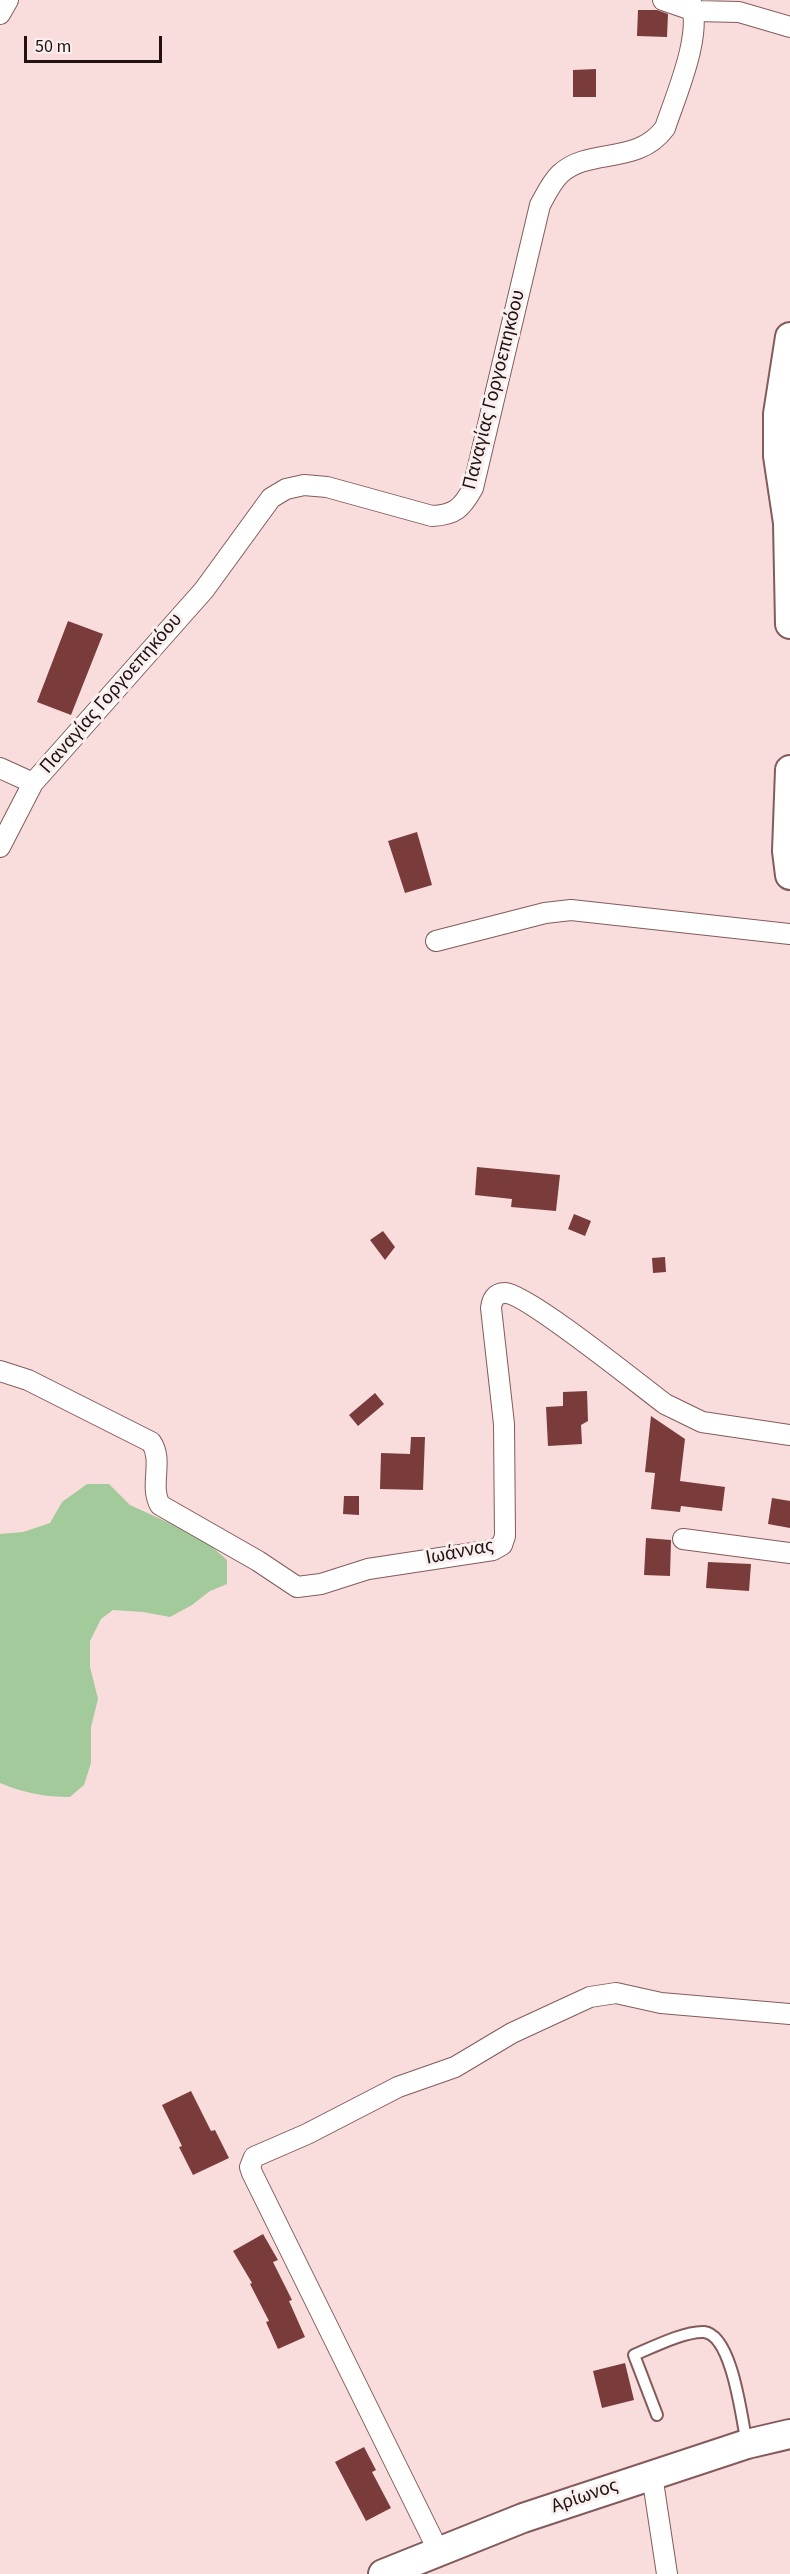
<!DOCTYPE html>
<meta charset="utf-8">
<style>
body{margin:0}
#map{position:relative;width:790px;height:2574px;overflow:hidden;background:#f9dddc;font-family:"Source Sans 3",sans-serif}
canvas{display:block}
.scale{position:absolute;left:24px;top:36px;width:138px;height:27px;box-sizing:border-box;border:3px solid #211111;border-top:0;padding-left:8px;font-size:18px;line-height:21px;white-space:nowrap;color:#211111;-webkit-text-stroke:4px #f9efef;paint-order:stroke}
</style>
<div id="map">
<canvas width="790" height="2574"></canvas>
<div class="scale">50 m</div>
</div>
<script>
const g = document.querySelector('canvas').getContext('2d');
g.lineJoin = 'round';
function fillPath(path, color) { g.fillStyle = color; g.fill(path, 'evenodd'); }
function trace(path, color, width, dash) { g.strokeStyle = color; g.lineWidth = width; g.lineCap = dash ? 'butt' : 'round'; g.setLineDash(dash || []); g.stroke(path); }
function label(font, color, halo, rows, align = 'center') {
  g.font = font + ' "Source Sans 3",sans-serif'; g.lineWidth = 6; g.setLineDash([]); g.textBaseline = 'middle'; g.strokeStyle = halo; g.fillStyle = color; for (const [text, x, y, turn = 0] of rows) {
    g.save(); g.translate(x, y); g.rotate((+turn || 0) * Math.PI / 180); g.textAlign = isNaN(turn) ? turn : align; if (halo) g.strokeText(text, 0, 0); g.fillText(text, 0, 0); g.restore();
  }
}
const green = new Path2D(`
 M87 1484H109L130 1505 202 1538 227 1560V1584L210 1591 192 1605 170 1617 143 1612 113 1610 101 1619 90 1641V1667L98 1699 91 1727V1763L84 1785 70 1797C45 1797 24 1793 0 1783V1534L23 1532 50 1523 62 1502Z`);
const building = new Path2D(`
 M638 10H657L668 14 667 37 637 36Z
 M596 69V97H573V70Z
 M68 621 103 634 71 715 37 702Z
 M417 832 432 885 405 893 388 841Z
 M477 1167 560 1175 556 1211 511 1207 512 1199 475 1195Z
 M574 1214 591 1221 585 1236 568 1229Z
 M383 1231 395 1247 385 1260 370 1240Z
 M665 1257 666 1272 653 1273 652 1258Z
 M587 1391 588 1421 581 1425 582 1444 548 1446 546 1407 563 1406V1392Z
 M375 1393 384 1404 358 1426 349 1415Z
 M651 1416 685 1439 680 1481 725 1487 722 1511 681 1506 680 1512 651 1509 655 1473 645 1472Z
 M411 1437H425L423 1490 380 1489 381 1453 410 1454Z
 M344 1496H359V1515L343 1514Z
 M772 1498 790 1501V1528L768 1524Z
 M646 1538 671 1540 670 1576 644 1575Z
 M708 1562 751 1564 749 1591 706 1588Z
 M191 2091 211 2131 215 2130 229 2158 193 2175 179 2147 182 2146 162 2105Z
 M263 2234 278 2260 273 2262 292 2300 289 2301 305 2337 278 2349 266 2322 269 2321 250 2284 252 2283 233 2251Z
 M625 2363 634 2400 602 2408 593 2371Z
 M364 2447 376 2470 372 2472 391 2508 366 2521 335 2462Z`);
const lane = new Path2D(`
 M657 2415 634 2355C653 2347 685 2331 704 2332 733 2335 742 2422 747 2444`);
const street = new Path2D(`
 M663 0 695 11 739 12 790 27
 M0 14 8 0
 M0 768 33 783
 M0 847 33 783 204 590 271 498 286 489 304 485 327 487 432 516C455 515 462 508 473 488L540 205C546 194 551 183 560 174 589 147 637 166 665 128 676 95 704 32 690 0
 M436 941 545 913 571 910 790 934
 M0 1371 28 1380 151 1442C164 1460 149 1486 160 1505L258 1561 297 1587 321 1584 368 1569 493 1550 502 1545 505 1536 504 1424 491 1308C492 1300 495 1293 505 1293 526 1293 641 1386 665 1404L702 1422 790 1435
 M683 1539 790 1553
 M652 2475 667 2574
 M439 2552 252 2173 250 2167 254 2157 307 2134 398 2087 455 2067 512 2033 590 1997 616 1993 661 2003 790 2014`);
const secondary = new Path2D(`
 M790 337 778 414V456L788 523 790 624
 M790 770 787 851 790 875
 M383 2574 523 2518 747 2444 790 2434`);
const streetNames = [
 ["Παναγίας Γοργοεπηκόου",495,390,-76],
 ["Παναγίας Γοργοεπηκόου",112,694,-49],
 ["Ιωάννας",460,1553,-11],
 ["Αρίωνος",585,2497,-19]
];
fillPath(green, '#a2ca9b');
fillPath(building, '#7a3b3b');
trace(lane, '#835b5a', 14);
trace(street, '#835b5a', 22);
trace(secondary, '#835b5a', 32);
trace(lane, '#fff', 10);
trace(street, '#fff', 20);
trace(secondary, '#fff', 28);
label('20px', '#211111', '#f9efef', streetNames);
</script>
